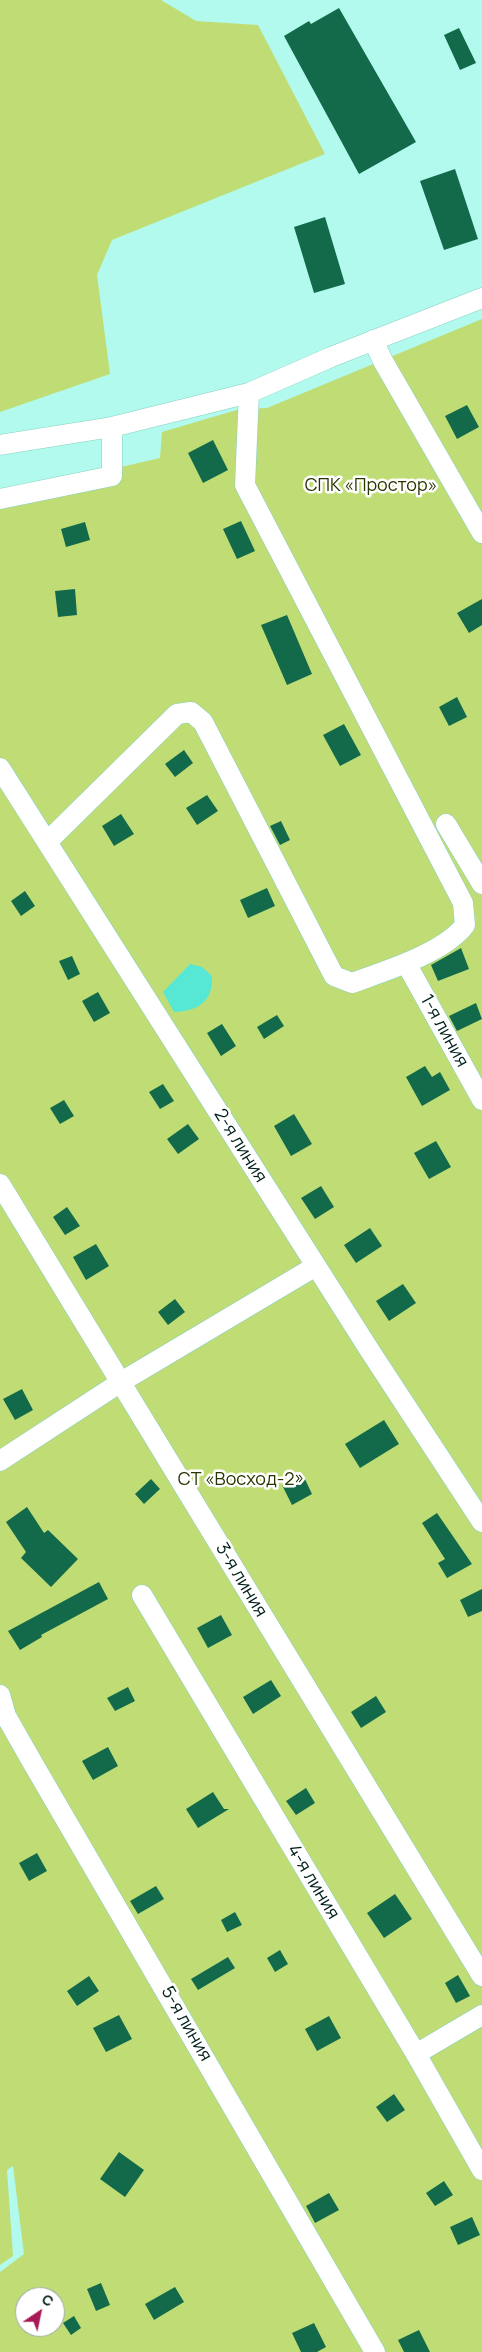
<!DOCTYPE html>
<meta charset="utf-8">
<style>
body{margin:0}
#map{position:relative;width:482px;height:2352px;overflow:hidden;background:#b1faed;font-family:Manrope,sans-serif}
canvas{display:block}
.north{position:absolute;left:15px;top:2287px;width:50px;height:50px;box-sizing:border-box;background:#fff;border:1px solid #99a6a4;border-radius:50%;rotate:34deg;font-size:14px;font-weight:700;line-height:20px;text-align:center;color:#01201c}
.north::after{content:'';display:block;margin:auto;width:18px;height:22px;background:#a81956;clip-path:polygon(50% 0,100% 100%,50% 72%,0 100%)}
</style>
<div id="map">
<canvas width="482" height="2352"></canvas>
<div class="north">С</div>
</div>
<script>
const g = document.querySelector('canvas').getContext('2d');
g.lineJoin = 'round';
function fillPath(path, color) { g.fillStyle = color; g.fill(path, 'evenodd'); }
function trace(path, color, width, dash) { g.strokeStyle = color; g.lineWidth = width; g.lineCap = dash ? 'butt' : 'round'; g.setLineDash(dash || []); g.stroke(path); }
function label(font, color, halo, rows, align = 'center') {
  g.font = font + ' Manrope,sans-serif'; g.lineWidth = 5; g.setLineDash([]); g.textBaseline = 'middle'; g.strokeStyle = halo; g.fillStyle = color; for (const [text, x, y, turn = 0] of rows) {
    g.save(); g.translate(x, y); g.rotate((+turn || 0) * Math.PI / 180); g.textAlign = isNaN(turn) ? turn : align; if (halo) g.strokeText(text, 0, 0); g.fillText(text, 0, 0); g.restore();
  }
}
const green = new Path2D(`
 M0 0H161L196 21 258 25 325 154 112 240 97 275 110 374 0 412Z
 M482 319V2352H0V2272L24 2254 13 2166 7 2170 13 2256 0 2265V495L160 458 162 432 240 409 267 408ZM25 2297H55V2327H25Z`);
const water = new Path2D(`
 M190 964 202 967 212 976C213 1002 198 1011 174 1012L163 992Z`);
const building = new Path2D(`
 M339 8 416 142 359 174 284 36 309 21 311 24Z
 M459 28 476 63 460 70 444 35Z
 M455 169 478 239 444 250 420 181Z
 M325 217 345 284 314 293 294 227Z
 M467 405 479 427 457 439 445 416Z
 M213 440 228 470 203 483 188 453Z
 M241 521 255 551 237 559 223 529Z
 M85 522 90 540 66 547 61 529Z
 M75 589 77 615 58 617 55 591Z
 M482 599V625L469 633 457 613Z
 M287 615 312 674 287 685 261 625Z
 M457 697 467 717 449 726 439 707Z
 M344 724 361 755 340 766 323 735Z
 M184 750 193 763 175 777 165 764Z
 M207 795 218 811 197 825 186 808Z
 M121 814 134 834 114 846 102 826Z
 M281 821 290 840 280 845 270 826Z
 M267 888 275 906 248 918 240 900Z
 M25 891 35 906 21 916 11 901Z
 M461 948 469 969 438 981 431 965Z
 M72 956 80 974 68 980 59 961Z
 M98 992 110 1013 94 1022 82 1001Z
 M476 1003 482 1019 457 1031 449 1016Z
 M277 1015 284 1026 264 1039 257 1027Z
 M222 1024 236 1046 221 1056 207 1033Z
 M425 1066 432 1077 440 1072 450 1090 422 1106 406 1077Z
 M163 1084 174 1101 160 1109 149 1092Z
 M64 1100 74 1116 60 1124 50 1108Z
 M294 1114 312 1144 291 1156 274 1126Z
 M188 1124 199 1139 178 1154 167 1139Z
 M436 1141 451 1167 429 1179 414 1153Z
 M321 1186 334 1207 315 1219 301 1198Z
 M67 1207 80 1226 65 1235 53 1217Z
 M370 1228 382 1246 356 1263 344 1245Z
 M96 1244 109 1266 86 1280 73 1257Z
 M403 1284 416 1303 389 1321 376 1301Z
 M175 1299 185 1312 168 1325 158 1312Z
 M22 1389 33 1410 15 1420 3 1399Z
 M384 1420 399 1444 360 1468 345 1444Z
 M303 1475 312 1494 292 1505 282 1485Z
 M151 1479 160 1489 144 1504 135 1494Z
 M27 1507 44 1533 48 1530 78 1559 51 1587 21 1558 26 1552 6 1522Z
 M437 1513 472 1564 447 1578 438 1563 445 1559 422 1523Z
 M99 1582 108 1599 41 1635 42 1637 20 1650 8 1631Z
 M482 1589V1611L468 1617 460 1600Z
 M221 1615 232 1635 208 1648 197 1628Z
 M271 1680 281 1696 253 1714 243 1697Z
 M128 1687 135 1701 115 1711 107 1698Z
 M376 1696 386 1712 361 1728 351 1712Z
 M108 1747 118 1766 93 1780 82 1761Z
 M306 1788 315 1803 296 1815 286 1801Z
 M213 1792 224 1809H229L198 1828 186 1809Z
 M37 1853 47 1871 29 1881 19 1863Z
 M156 1886 164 1899 138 1914 130 1901Z
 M395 1894 412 1919 384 1938 367 1913Z
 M235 1912 242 1925 227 1932 221 1920Z
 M280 1950 288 1964 275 1972 267 1958Z
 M228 1957 235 1968 198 1990 191 1979Z
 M458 1975 470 1996 456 2003 445 1983Z
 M89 1976 99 1991 77 2006 67 1991Z
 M119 2015 132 2039 106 2052 93 2028Z
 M329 2016 341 2038 317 2051 305 2029Z
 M394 2094 405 2110 387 2122 376 2107Z
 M119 2152 144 2170 125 2197 100 2179Z
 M444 2181 453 2195 435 2206 426 2193Z
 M329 2193 339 2210 315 2223 306 2206Z
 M472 2217 480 2235 458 2245 450 2227Z
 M101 2283 110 2305 96 2311 87 2289Z
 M175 2287 184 2302 154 2320 145 2304Z
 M74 2316 81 2328 71 2335 63 2323Z
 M314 2323 326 2347 317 2352H301L292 2333Z
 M419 2330 430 2352H404L398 2340Z`);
const minor = new Path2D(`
 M373 340 383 361 482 533
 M0 445 112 427 249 393 331 357 482 298
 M0 499 112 476V427
 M0 768 372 1354 482 1522
 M446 824 482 884
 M47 842 177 714 191 712 203 722 334 976 352 983C385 971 444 953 465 925L463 903 245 485 249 393
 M406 963 482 1100
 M0 1184 482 1976
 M0 1461 121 1382 316 1266
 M142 1595 416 2054 482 2170
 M0 1695 6 1716 31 1760 375 2352
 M416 2054 482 2015`);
const parkNames = [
 ["СПК «Простор»",371,486],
 ["СТ «Восход-2»",241,1480]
];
const streetNames = [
 ["1-я линия",444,1031,61],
 ["2-я линия",240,1146,58],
 ["3-я линия",241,1580,59],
 ["4-я линия",313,1882,59],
 ["5-я линия",186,2024,60]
];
fillPath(green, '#bfdd74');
fillPath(water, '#56e8d4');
fillPath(building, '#136a4a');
trace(minor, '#87d0c3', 21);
trace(minor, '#fff', 20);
label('18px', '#293500', '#fff', parkNames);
label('18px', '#01201c', '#fff', streetNames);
</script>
